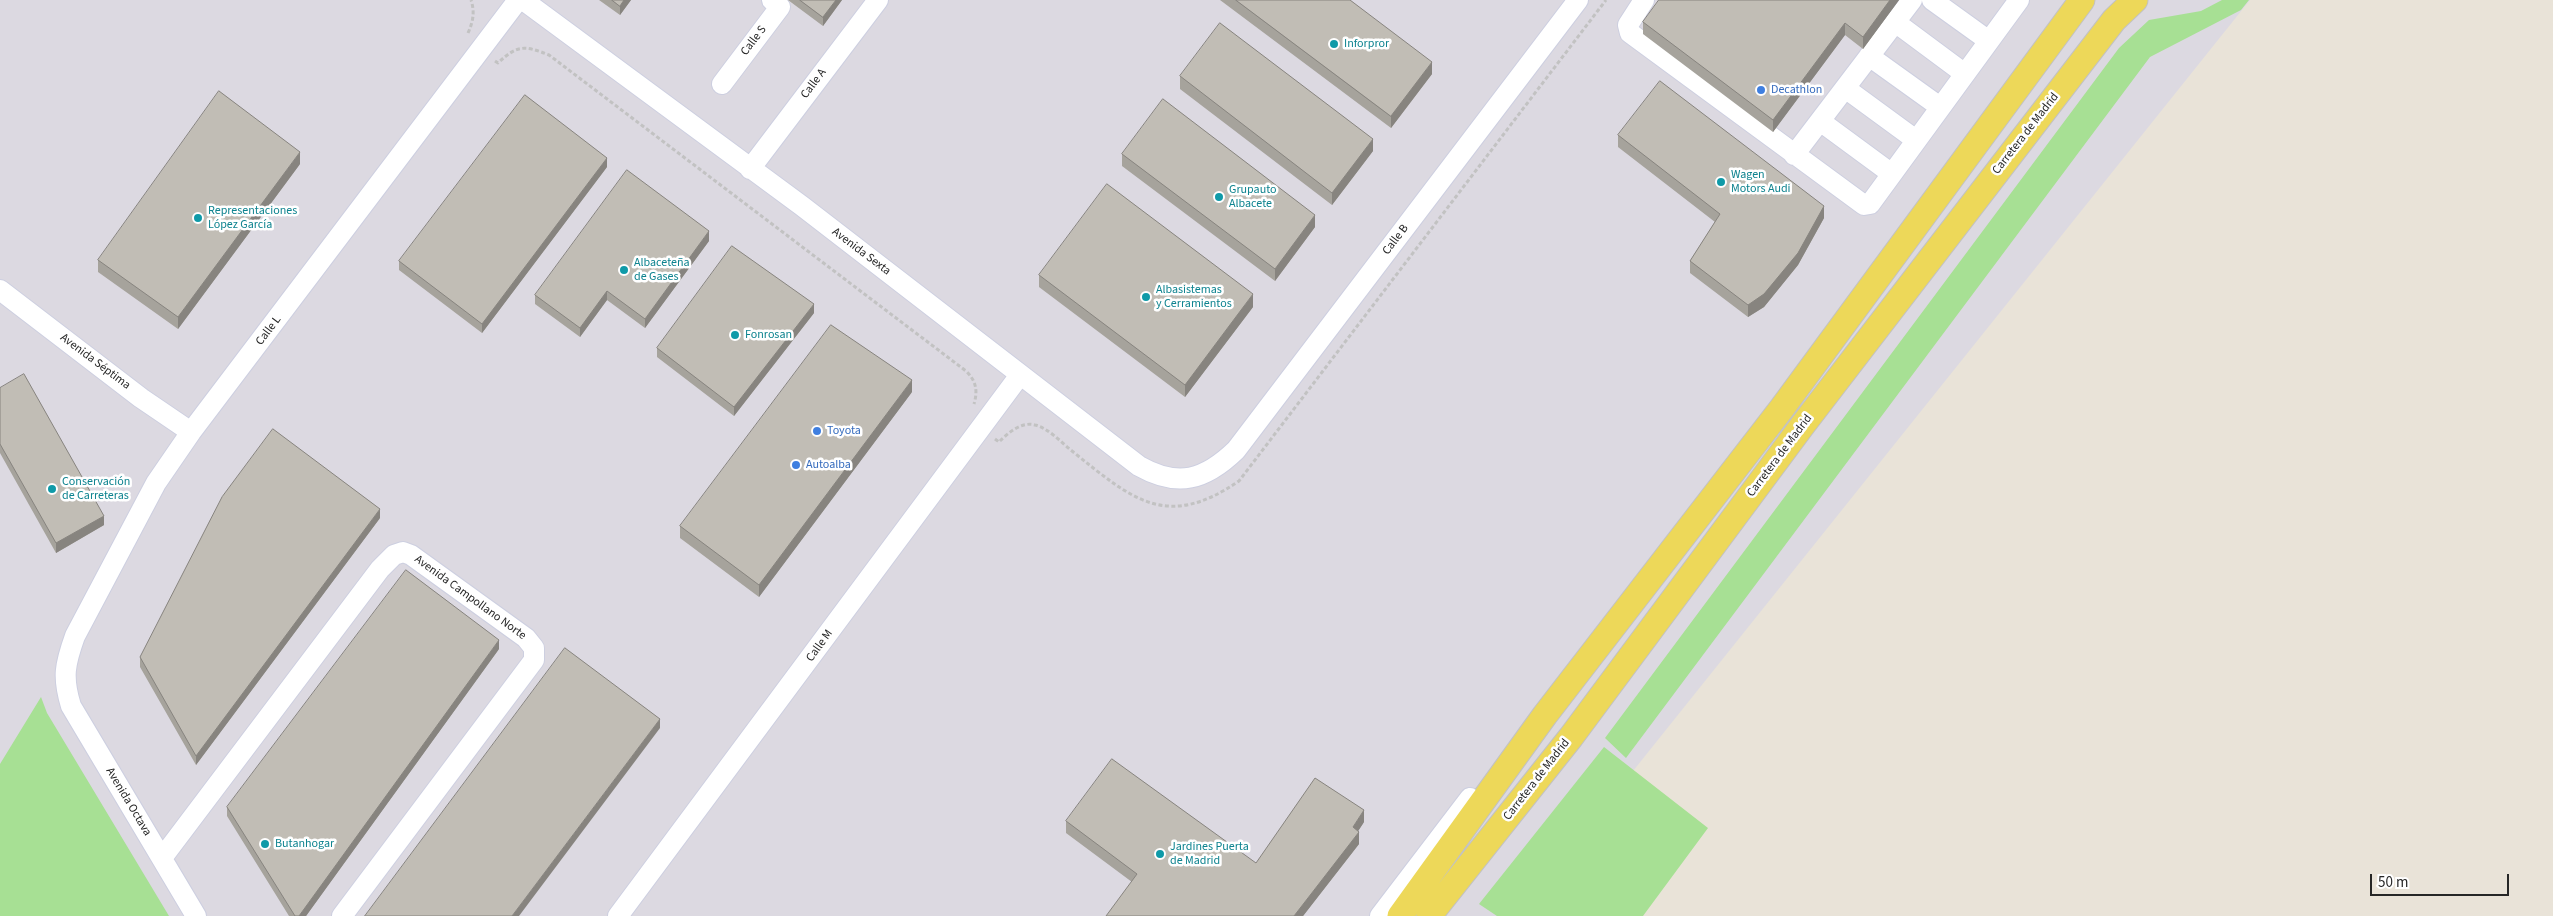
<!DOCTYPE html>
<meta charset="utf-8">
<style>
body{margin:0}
#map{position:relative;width:2553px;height:916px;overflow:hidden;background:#e9e3d8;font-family:"Source Sans 3",sans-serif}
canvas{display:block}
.scale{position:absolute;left:2370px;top:874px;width:139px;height:22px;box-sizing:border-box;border:2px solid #262626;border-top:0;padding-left:6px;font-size:15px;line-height:18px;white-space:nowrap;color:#262626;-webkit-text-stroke:4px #fff;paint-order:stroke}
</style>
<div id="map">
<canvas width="2553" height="916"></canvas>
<div class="scale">50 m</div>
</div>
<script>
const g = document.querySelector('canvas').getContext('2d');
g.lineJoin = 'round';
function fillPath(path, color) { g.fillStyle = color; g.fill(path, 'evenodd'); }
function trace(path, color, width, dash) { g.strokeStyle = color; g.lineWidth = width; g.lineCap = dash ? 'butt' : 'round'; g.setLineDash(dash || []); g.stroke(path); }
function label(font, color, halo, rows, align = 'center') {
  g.font = font + ' "Source Sans 3",sans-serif'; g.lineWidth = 5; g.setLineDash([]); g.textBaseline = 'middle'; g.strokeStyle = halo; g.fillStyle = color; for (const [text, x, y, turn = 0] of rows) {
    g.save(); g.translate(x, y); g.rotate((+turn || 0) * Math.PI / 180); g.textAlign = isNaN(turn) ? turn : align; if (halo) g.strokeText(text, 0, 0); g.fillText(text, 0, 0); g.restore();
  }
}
const industrial = new Path2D(`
 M0 0H2250L1517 916H0Z`);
const green = new Path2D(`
 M2222 0H2249L2241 10 2150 57 1626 758 1605 738 2119 48 2149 20 2201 11Z
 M41 697 47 713 169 916H0V764Z
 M1604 747 1708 828 1643 916H1497L1479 904Z`);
const path = new Path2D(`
 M468 33C473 22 475 12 471 0
 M495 61 498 63C517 45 524 45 549 55L966 371C976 381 978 390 974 404
 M995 439 999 442C1007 434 1021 421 1035 425 1048 428 1061 442 1072 451 1132 499 1166 531 1239 481L1606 0`);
const minor = new Path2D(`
 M523 0 802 206 1139 466C1178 488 1205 480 1236 450L1578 0
 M1644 0 1628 25 1630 33 1864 205 1870 204 2019 0
 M1932 0 1989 41
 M1895 22 1965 74
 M1869 56 1940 107
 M722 84 780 7 772 0
 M1845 88 1916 140
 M1820 121 1892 174
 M1794 155 1912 0
 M750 169 878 0
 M0 290 141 398 191 432
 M162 858 380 569 394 555 403 552 411 555 526 638 534 648V660L342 916
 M196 916 71 706C62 677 65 664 75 636L156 483 191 432 518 0
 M618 916 1020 375
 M1380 916 1470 798`);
const major = new Path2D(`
 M1400 916 1545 715 1782 408 2082 0
 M1429 916 1571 737 1802 426 2114 20 2135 0`);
const wall = new Path2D(`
 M599 0H631L620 15Z
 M788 0H842L823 26Z
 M1220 0H1350L1432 74 1391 128Z
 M1899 0 1863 49 1845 35 1773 132 1643 34V22Z
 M1180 76 1373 151 1332 205 1180 89Z
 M1618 135 1824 218 1798 265 1764 307 1748 317 1690 273V261L1715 222 1618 147Z
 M1122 154 1315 227 1275 281 1122 166Z
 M300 164 178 329 98 272V260Z
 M607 167 482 333 399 270V261Z
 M709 241 645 328 607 300 580 337 535 304V295Z
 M1039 275 1253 307 1185 397 1039 287Z
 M814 313 734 416 657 357V348Z
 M0 388 104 525 56 553 0 453Z
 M912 392 759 597 680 538V526Z
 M380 518 196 765 140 667V657Z
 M499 649 306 916H289L227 816V807Z
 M1066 821 1256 863 1364 822 1358 831 1359 844 1303 916 1132 882 1066 833Z`);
const shadedWall = new Path2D(`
 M624 0H631L620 15V6Z
 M836 0H842L823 26V17Z
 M1890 0H1899L1863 49V37Z
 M1845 23V35L1773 132V120Z
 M1432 62V74L1391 128V116Z
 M1373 139V151L1332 205V193Z
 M300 152V164L178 329V317Z
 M607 158V167L482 333V324Z
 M1824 206V218L1798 265 1764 307 1748 317V305Z
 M1315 215V227L1275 281V269Z
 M709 231V241L645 328V319Z
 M607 291V300L580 337V328Z
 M1253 294V307L1185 397V385Z
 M814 304V313L734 416V407Z
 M912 380V392L759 597V585Z
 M380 509V518L196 765V756Z
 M104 516V525L56 553V543Z
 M499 640V649L306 916H299Z
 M660 719V728L519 916H512Z
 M1364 810V822L1353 839V827Z
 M1359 832V844L1303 916H1294Z`);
const building = new Path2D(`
 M612 0H624L620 6Z
 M800 0H836L823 17Z
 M1236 0H1350L1432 62 1391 116Z
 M1659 0H1890L1863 37 1845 23 1773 120 1643 22Z
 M1220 23 1373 139 1332 193 1180 76Z
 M1660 81 1824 206 1798 253 1764 294 1748 305 1690 261 1720 214 1618 135Z
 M219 91 300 152 178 317 98 260Z
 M525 95 607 158 482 324 399 261Z
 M1163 99 1315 215 1275 269 1122 154Z
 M627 170 709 231 645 319 607 291 580 328 535 295Z
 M1107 184 1253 294 1185 385 1039 275Z
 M732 246 814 304 734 407 657 348Z
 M831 325 912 380 759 585 680 526Z
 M24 374 104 516 56 543 0 444V388Z
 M273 429 380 509 196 756 140 657 222 497Z
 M406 570 499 640 299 916H295L227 807Z
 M565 648 660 719 512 916H365Z
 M1112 759 1256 863 1315 778 1364 810 1353 827 1359 832 1294 916H1106L1137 874 1066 821Z`);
const markers = [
 [1334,44,5,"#0f9aa8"],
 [1761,90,5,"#3f7fe0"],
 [1721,182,5,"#0f9aa8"],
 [1219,197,5,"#0f9aa8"],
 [198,218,5,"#0f9aa8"],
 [624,270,5,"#0f9aa8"],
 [1146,297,5,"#0f9aa8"],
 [735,335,5,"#0f9aa8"],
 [817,431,5,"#3f7fe0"],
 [796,465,5,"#3f7fe0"],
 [52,489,5,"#0f9aa8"],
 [265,844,5,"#0f9aa8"],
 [1160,854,5,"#0f9aa8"]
];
const streetNames = [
 ["Calle S",754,41,-53],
 ["Calle A",814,84,-53],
 ["Carretera de Madrid",2026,134,-52],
 ["Calle B",1396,240,-53],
 ["Avenida Sexta",861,252,37],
 ["Calle L",269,331,-53],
 ["Avenida Séptima",95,362,37],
 ["Carretera de Madrid",1780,456,-53],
 ["Avenida Campollano Norte",470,598,36],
 ["Calle M",820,646,-54],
 ["Carretera de Madrid",1537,780,-52],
 ["Avenida Octava",128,802,59]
];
const cultureNames = [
 ["Inforpror",1344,44],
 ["Wagen",1731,175],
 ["Motors Audi",1731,189],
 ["Grupauto",1229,190],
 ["Albacete",1229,204],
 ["Representaciones",208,211],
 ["López García",208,225],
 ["Albaceteña",634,263],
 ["de Gases",634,277],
 ["Albasistemas",1156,290],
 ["y Cerramientos",1156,304],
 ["Fonrosan",745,335],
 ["Conservación",62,482],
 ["de Carreteras",62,496],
 ["Butanhogar",275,844],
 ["Jardines Puerta",1170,847],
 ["de Madrid",1170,861]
];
const shopNames = [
 ["Decathlon",1771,90],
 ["Toyota",827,431],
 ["Autoalba",806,465]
];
fillPath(industrial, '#dcd9e1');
fillPath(green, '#a7e094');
trace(minor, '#cdcfe0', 22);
trace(major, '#c2c2c2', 27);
trace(path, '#c2c2c2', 3, [4, 2.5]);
trace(minor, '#fff', 20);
trace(major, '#edd859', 25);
fillPath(wall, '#a6a39c');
fillPath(shadedWall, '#87847f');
fillPath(building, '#c1bdb5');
trace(building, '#87847f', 1);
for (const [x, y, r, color] of markers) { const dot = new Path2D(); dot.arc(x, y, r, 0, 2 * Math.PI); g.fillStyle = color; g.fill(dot); trace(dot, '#fff', 2); }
label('12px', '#262626', '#fff', streetNames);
label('12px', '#0d838f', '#fff', cultureNames, 'left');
label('12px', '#366cbe', '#fff', shopNames, 'left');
</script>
